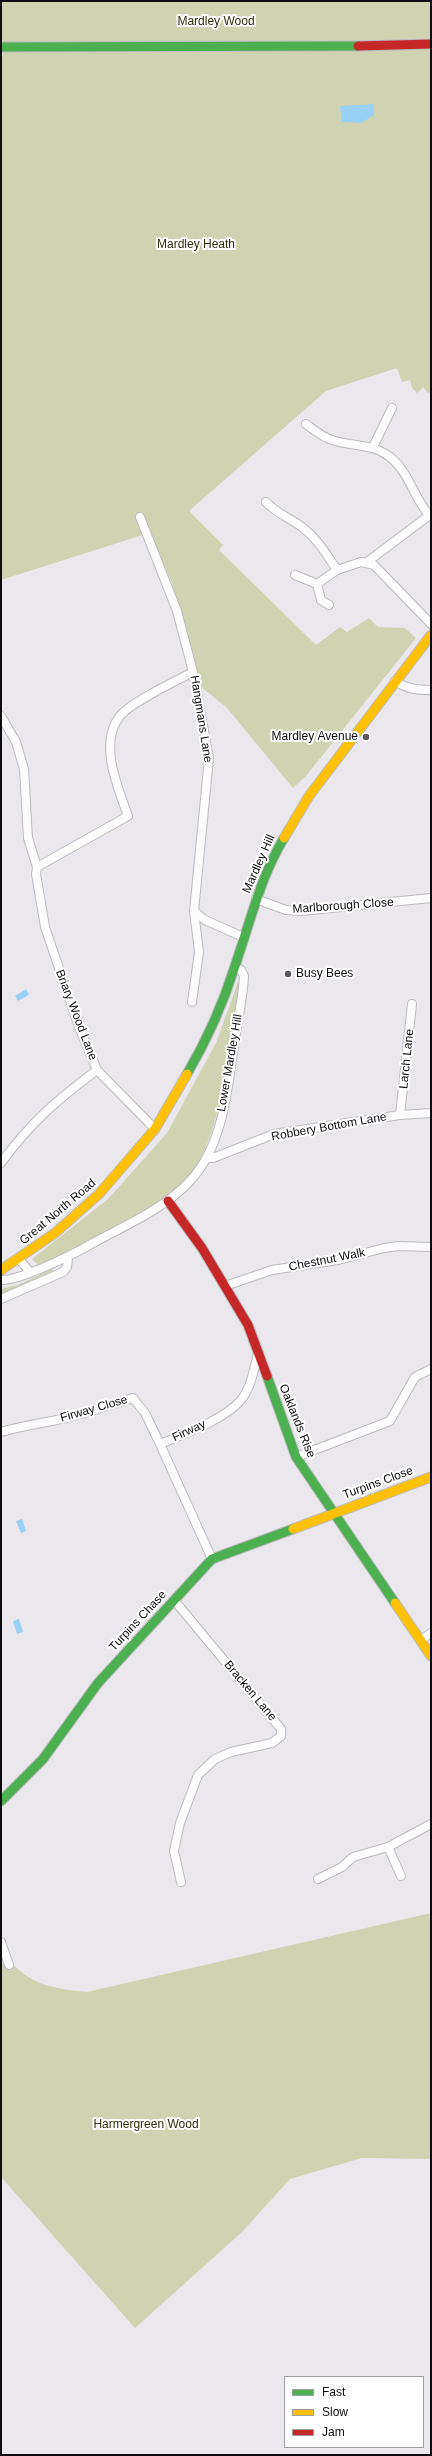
<!DOCTYPE html>
<style>
body{margin:0}
#map{position:relative;width:432px;height:2456px;overflow:hidden;background:#eae8ed;font-family:Helvetica,sans-serif}
canvas{display:block}
.frame{position:absolute;inset:0;border:2px solid #0d0c0e;pointer-events:none}
.legend{position:absolute;left:284px;top:2376px;width:140px;height:72px;box-sizing:border-box;background:#fff;border:1px solid #9e9e9f;margin:0;padding:5px 7px;list-style:none;font-size:12px;color:#0d0c0e}
.legend li{display:flex;align-items:center;gap:8px;height:20px}
.legend b{width:20px;border:1px solid #9e9e9f}
</style>
<div id="map">
<canvas width="432" height="2456"></canvas>
<div class="frame"></div>
<ul class="legend">
<li><b style="height:5px;background:#4caf50"></b>Fast</li>
<li><b style="height:5px;background:#ffc107"></b>Slow</li>
<li><b style="height:5px;background:#c62828"></b>Jam</li>
</ul>
</div>
<script>
const g = document.querySelector('canvas').getContext('2d');
g.lineJoin = 'round';
function fillPath(path, color) { g.fillStyle = color; g.fill(path, 'evenodd'); }
function trace(path, color, width, dash) { g.strokeStyle = color; g.lineWidth = width; g.lineCap = dash ? 'butt' : 'round'; g.setLineDash(dash || []); g.stroke(path); }
function label(font, color, halo, rows, align = 'center') {
  g.font = font + ' Helvetica,sans-serif'; g.lineWidth = 4; g.setLineDash([]); g.textBaseline = 'middle'; g.strokeStyle = halo; g.fillStyle = color; for (const [text, x, y, turn = 0] of rows) {
    g.save(); g.translate(x, y); g.rotate((+turn || 0) * Math.PI / 180); g.textAlign = isNaN(turn) ? turn : align; if (halo) g.strokeText(text, 0, 0); g.fillText(text, 0, 0); g.restore();
  }
}
const green = new Path2D(`
 M1 1H431V40L320 43 1 42Z
 M431 48V392L428 393 423 387 417 393 412 388 410 380 402 382 397 368 326 391 189 511 223 545 219 550 316 645 340 627 347 632 369 618 378 627 405 628 416 638 306 776 293 788 227 708 200 686 172 583 149 533 1 580V50Z
 M238 982H240C232 1035 222 1144 185 1181 166 1200 142 1211 119 1225 93 1240 68 1257 39 1266L32 1259 108 1199 167 1133 216 1043Z
 M52 1269 53 1271 1 1295V1289L20 1284Z
 M431 1913V2159L362 2158 290 2179 242 2232 135 2328 1 2177V1960L2 1964 11 1962C32 1986 57 1989 87 1992Z`);
const water = new Path2D(`
 M374 104V115L361 123 342 122 340 106Z
 M26 989 29 995 18 1001 15 996Z
 M22 1519 26 1531 21 1533 16 1521Z
 M19 1619 23 1632 17 1634 13 1621Z`);
const street = new Path2D(`
 M306 424C314 430 322 437 332 440 352 447 372 443 390 457 409 472 414 498 429 515
 M373 447 392 408
 M266 502C276 513 290 518 302 527 318 539 326 554 337 570L361 562 374 565 431 624
 M140 517 177 611 193 672 209 758 194 911 199 952 192 1002
 M367 562 431 514
 M295 575 317 584 321 600 329 605
 M317 584 337 570
 M395 681C407 689 417 690 431 690
 M1 716 16 742 24 769 28 838 37 867 36 874 45 927 79 1027 97 1070 155 1129
 M37 867 128 816C118 788 98 743 120 716 131 702 176 681 193 672
 M256 899 286 910 301 911 431 898
 M194 911 205 920 243 937
 M400 1115 412 1004
 M206 1158H213L274 1134 400 1115 431 1113
 M1 1163C31 1122 57 1100 97 1070
 M19 1259 29 1271
 M1 1280C20 1281 76 1253 93 1243 126 1225 164 1209 190 1181 224 1145 228 1085 235 1039 238 1018 243 997 244 976L241 970 235 967
 M225 1286 272 1270 338 1260 384 1248 398 1246 431 1247
 M1 1299 63 1272 67 1267 68 1258
 M1 1432C18 1427 35 1424 52 1421 80 1416 106 1406 133 1398L145 1413 160 1444 212 1559
 M160 1444C184 1434 224 1420 241 1400 251 1388 254 1369 258 1354
 M296 1457 390 1421 415 1377 431 1369
 M174 1600 281 1729V1736L272 1743 231 1752 215 1759 198 1775 180 1823 174 1851 181 1882
 M421 1640 431 1633
 M388 1847 401 1876
 M318 1879 342 1867 353 1857 388 1847 431 1824
 M1 1942 9 1965`);
const fast = new Path2D(`
 M1 47 358 46
 M187 1074C207 1040 223 1004 235 966 250 923 260 878 284 838
 M267 1376 296 1457 395 1603
 M1 1801 43 1759 98 1683 212 1559 293 1529`);
const slow = new Path2D(`
 M284 838 309 796 431 635
 M1 1270 55 1233 99 1194 155 1129 187 1074
 M293 1529 431 1477
 M395 1603 431 1656`);
const jam = new Path2D(`
 M358 46 431 44
 M168 1201 202 1248 248 1325 267 1376`);
const markers = [
 [366,737,4,"#5a595c"],
 [288,974,4,"#5a595c"]
];
const parkNames = [
 ["Mardley Wood",216,22],
 ["Mardley Heath",196,245],
 ["Harmergreen Wood",146,2125]
];
const streetNames = [
 ["Hangmans Lane",201,719,81],
 ["Mardley Hill",259,864,-66],
 ["Marlborough Close",343,906,-4],
 ["Briary Wood Lane",76,1015,69],
 ["Larch Lane",407,1059,-84],
 ["Lower Mardley Hill",230,1063,-80],
 ["Robbery Bottom Lane",329,1127,-10],
 ["Great North Road",58,1212,-40],
 ["Chestnut Walk",327,1260,-11],
 ["Firway Close",94,1409,-16],
 ["Oaklands Rise",297,1421,68],
 ["Firway",189,1431,-25],
 ["Turpins Close",378,1483,-20],
 ["Turpins Chase",138,1621,-47],
 ["Bracken Lane",250,1691,50]
];
const poiNames = [
 ["Mardley Avenue",358,737],
 ["Busy Bees",296,974,"left"]
];
fillPath(green, '#d0d3b2');
fillPath(water, '#99d0f5');
trace(street, '#bcbabe', 10);
trace(fast, '#bcbabe', 11);
trace(slow, '#bcbabe', 11);
trace(jam, '#bcbabe', 11);
trace(street, '#fcfcfc', 8);
trace(fast, '#4caf50', 9);
trace(slow, '#ffc107', 9);
trace(jam, '#c62828', 9);
for (const [x, y, r, color] of markers) { const dot = new Path2D(); dot.arc(x, y, r, 0, 2 * Math.PI); g.fillStyle = color; g.fill(dot); trace(dot, '#fff', 1.5); }
label('12px', '#2d2f0b', '#fff', parkNames);
label('12px', '#0d0c0e', '#fff', streetNames);
label('12px', '#0d0c0e', '#fff', poiNames, 'right');
</script>
